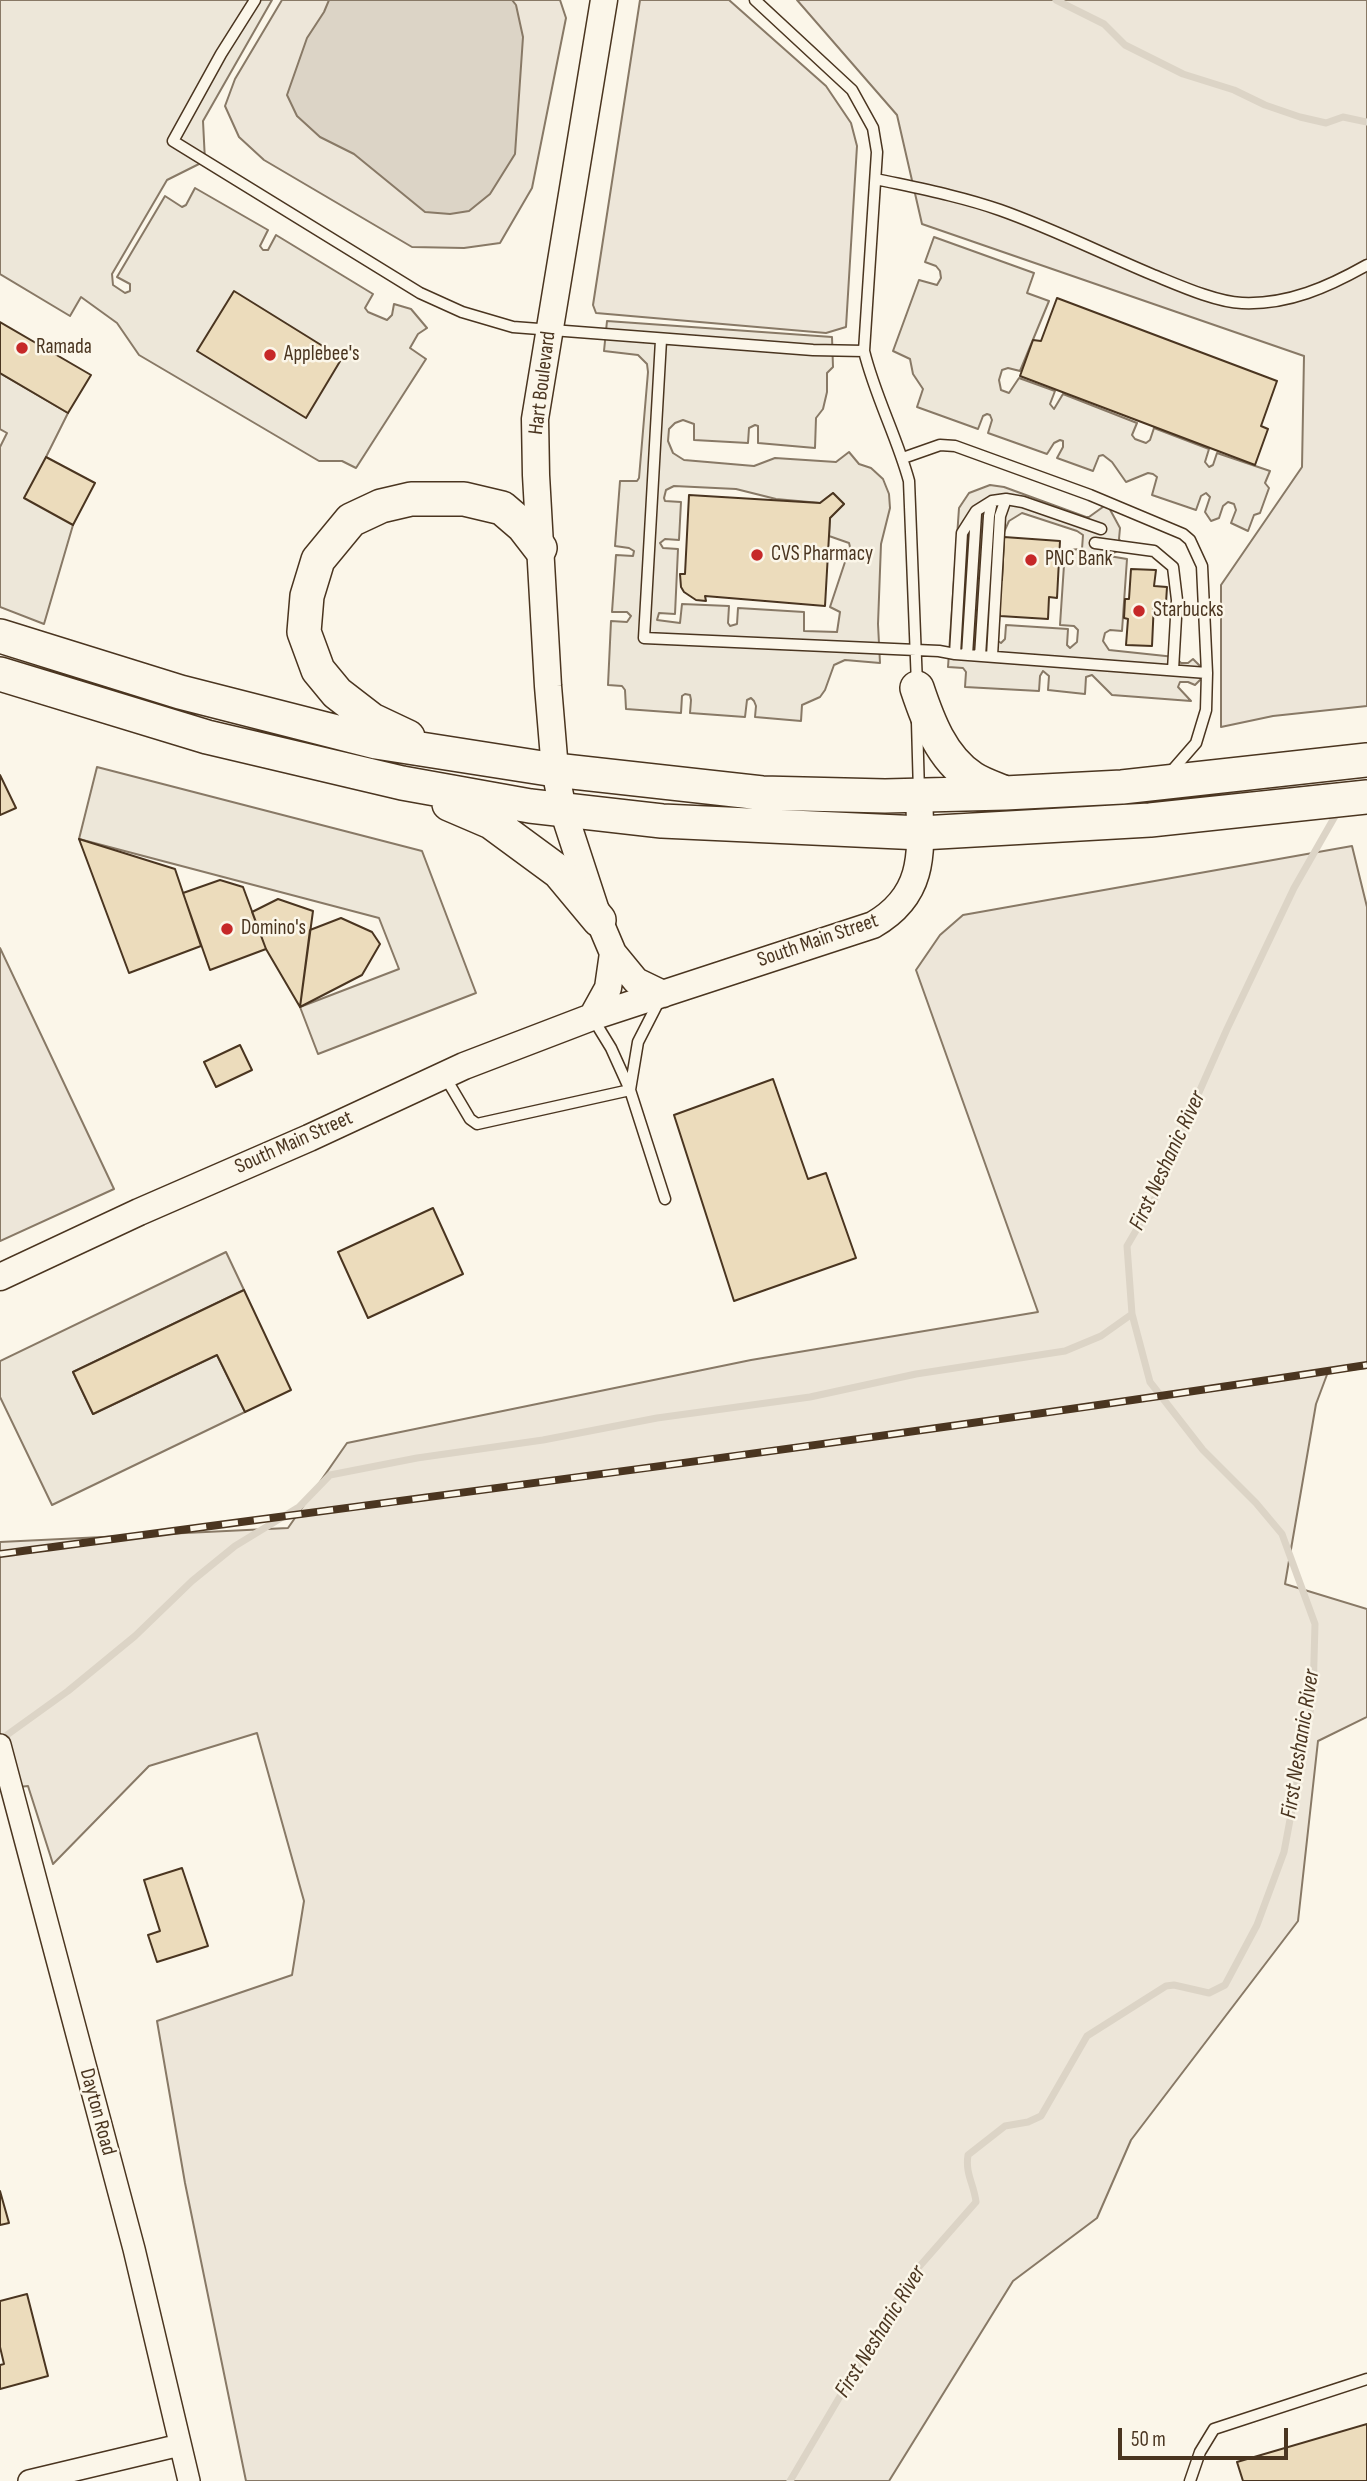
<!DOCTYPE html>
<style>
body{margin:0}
#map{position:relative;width:1367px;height:2481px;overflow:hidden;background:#fbf6e9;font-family:"Sofia Sans Condensed",sans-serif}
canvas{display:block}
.scale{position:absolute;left:1118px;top:2428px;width:170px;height:32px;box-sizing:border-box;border:4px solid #4a3520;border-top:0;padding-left:9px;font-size:21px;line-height:24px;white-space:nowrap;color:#4a3520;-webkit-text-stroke:5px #fbf6e9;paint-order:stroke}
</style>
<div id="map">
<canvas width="1367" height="2481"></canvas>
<div class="scale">50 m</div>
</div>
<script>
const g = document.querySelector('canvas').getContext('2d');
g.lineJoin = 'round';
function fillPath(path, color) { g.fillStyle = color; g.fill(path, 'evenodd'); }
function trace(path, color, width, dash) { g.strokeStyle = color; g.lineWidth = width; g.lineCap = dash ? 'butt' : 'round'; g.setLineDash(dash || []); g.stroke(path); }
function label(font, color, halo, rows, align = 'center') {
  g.font = font + ' "Sofia Sans Condensed",sans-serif'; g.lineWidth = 5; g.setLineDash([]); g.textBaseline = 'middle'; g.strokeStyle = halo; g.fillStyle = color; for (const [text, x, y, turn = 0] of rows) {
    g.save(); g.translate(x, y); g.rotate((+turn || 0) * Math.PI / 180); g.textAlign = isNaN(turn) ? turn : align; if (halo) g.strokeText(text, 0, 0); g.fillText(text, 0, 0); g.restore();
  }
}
const green = new Path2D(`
 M282 0H560L566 18 532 188 500 243 464 248 412 247 264 160 239 137 225 106 235 79Z
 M640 0H729L826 86 851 123 857 146 846 327 826 333 596 313 593 305Z
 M797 0H1367V706L1273 716 1221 727V585L1302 467 1304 356 922 224 897 115Z
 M1352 846 1367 907V1368L1328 1372 1316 1404 1285 1584 1367 1609V1717L1318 1741 1298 1921 1131 2140 1097 2218 1013 2281 889 2481H246L185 2183 157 2021 292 1975 304 1901 257 1733 149 1766 53 1864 28 1786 0 1789V1542L288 1528 347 1443 751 1360 1038 1312 916 970 940 935 963 915Z
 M0 948 114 1189 0 1241Z`);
const parking = new Path2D(`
 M0 0H272L203 121 205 161 167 180 112 274 113 285 125 293 130 291V284L117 277 165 196 182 207 186 205 195 188 268 230 260 246 263 250H268L276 235 373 294 365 308 368 312 387 320 392 315 394 304 411 309 427 328 418 334 410 348 426 359 356 468 342 461H319L139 355 117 323 81 297 70 316 0 274Z
 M934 237 1034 273 1027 293 1049 301 1020 371 1008 368 1002 370 999 380 1001 390 1009 393 1019 378 1055 391 1050 404 1054 409 1063 394 1137 423 1132 435 1135 439 1146 443 1150 440 1154 428 1209 449 1205 462 1209 467 1213 465 1217 453 1270 471 1265 483 1269 488 1260 513 1254 515 1248 531 1231 523 1236 510 1234 504 1228 502 1223 506 1219 518 1211 521 1205 512 1210 497 1206 493 1201 496 1196 510 1152 495 1157 477 1153 474 1148 473 1126 482 1112 462 1103 455 1099 456 1093 471 1057 458 1063 447V441L1060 440 1054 443 1047 454 988 433 992 420 990 415 987 414 983 416 978 429 917 407 923 389 913 374 910 359 893 351 919 280 937 285 941 278 940 271 936 266 925 262Z
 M607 321 832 337 833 367 827 373V392L823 409 816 418 815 448 758 443V426L755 425 749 428 748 443 694 440V424L683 420 675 423 669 429 668 441 673 453 684 460 754 466 775 458 836 462 849 452 859 464 871 468 883 479 889 494 890 508 881 544 878 624 880 663 845 660 834 665 825 690 820 697 802 705 801 721 755 717 756 706 754 701 751 698 747 700 745 717 690 713 691 700 690 695 685 694 682 696 681 713 626 709 625 690 622 686 608 685 611 621 627 622 631 616 627 612H612L616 555 633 556 634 551 629 548 615 546 620 481H637L639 478 648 372 647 364 638 355 604 351ZM674 486 736 489 776 499 820 503 833 493 844 504 830 518 829 536 849 543 850 547 830 607 840 612 837 632 804 631V612L738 608 737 624 730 626 728 623 729 606 682 604 680 623 657 620 659 613 675 614 678 549 663 548 660 543 665 539 679 540 681 502 665 501 664 498 666 490Z
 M0 373 68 413 46 457 73 525 44 624 0 607V447L7 433 0 429Z
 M990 485 1004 487 1086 517H1089L1107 504 1120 528 1119 539 1124 547 1109 556 1127 559 1122 631 1110 630 1105 633 1103 641 1109 650 1175 657 1181 663H1188L1193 659 1207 673 1195 685 1188 682H1180L1178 687 1191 701 1112 695 1092 675 1086 677 1085 694 1048 690 1049 676 1043 671 1040 676 1039 691 965 687 966 672 963 668 948 667 959 508 969 493ZM1022 513 1077 531 1083 535 1082 549 1065 550 1060 625 1074 626 1078 630 1077 642 1070 648 1067 645 1068 629 1006 625 1005 639 1001 643 998 641 1004 532 1009 521Z
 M97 767 422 851 476 993 318 1054 300 1007 399 969 379 918 79 839Z
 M226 1252 244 1290 73 1372 93 1414 217 1355 245 1412 52 1505 0 1397V1361Z`);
const water = new Path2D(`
 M329 0H512L516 5 523 37 515 154 490 194 469 211 450 214 425 212 354 154 320 137 297 116 287 95 307 38 324 12Z`);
const stream = new Path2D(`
 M1056 0 1104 24 1125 45 1183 74 1234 90 1265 105 1300 117 1326 123 1343 117 1367 122
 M0 1740 68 1691 135 1636 192 1581 235 1546 299 1507 330 1475 417 1458 543 1440 657 1418 810 1397 916 1374 1065 1351 1101 1336 1132 1314
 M790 2481 911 2276 976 2202C974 2184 965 2174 968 2155L1005 2126 1028 2122 1041 2116 1087 2036 1166 1986 1174 1985 1209 1993 1225 1985 1257 1925 1284 1852 1313 1696 1315 1624 1282 1534 1256 1503 1203 1450 1150 1382 1132 1314 1127 1246 1159 1191 1189 1115 1227 1029 1294 888 1338 811`);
const building = new Path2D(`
 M234 291 342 358 306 418 197 351Z
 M1057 298 1277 381 1261 426 1268 429 1255 465 1020 376 1033 340 1041 341Z
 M0 322 91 375 68 413 0 373Z
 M46 457 95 483 73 525 24 498Z
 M833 493 844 504 830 518 825 606 705 596 706 601 696 600 684 592 681 587 680 574H685L689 495 820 503Z
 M1004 537 1060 541 1057 598 1049 597 1048 619 1000 616V612L971 610 972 578 1002 580Z
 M1131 569 1156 570 1154 586 1167 587 1166 603 1154 602 1152 646 1126 645 1128 619 1124 618 1125 599H1129Z
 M0 775 16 808 0 815Z
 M79 839 175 869 201 946 129 973Z
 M220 880 243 887 266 949 210 970 183 893Z
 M278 899 313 911 300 1007 266 949 252 912Z
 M341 918 372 932 380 944 362 975 300 1007 310 930Z
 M240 1045 252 1070 216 1087 204 1062Z
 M773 1079 808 1179 826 1173 856 1258 734 1301 674 1115Z
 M433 1208 463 1274 368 1318 338 1252Z
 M244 1290 291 1390 245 1412 217 1355 93 1414 73 1372Z
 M182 1868 208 1946 157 1962 148 1935 160 1931 144 1880Z
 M0 2191 9 2223 0 2225Z
 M27 2294 48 2376 0 2389V2365L4 2364 0 2347V2301Z
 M1367 2424V2481H1243L1237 2462Z`);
const service = new Path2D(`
 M255 0 221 54 173 141 420 293 462 312 513 327 813 350 864 351
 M755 0 852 90 873 128 877 152 864 351C875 396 897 437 909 481L917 685
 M876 179C917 188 960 196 1000 210 1051 228 1101 253 1151 274 1176 284 1215 302 1242 303 1288 305 1328 287 1367 265
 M661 340 644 638 939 651 955 654 1207 673
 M903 458 940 445 955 446 1090 495 1183 534 1190 540 1202 566 1207 673 1206 710 1196 743 1169 774
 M1095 543 1154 551 1173 567 1177 600 1173 670
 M955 654 962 533 976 511 992 501 1006 499 1023 502 1101 529
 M967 655 976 514
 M980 656 989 516 992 501
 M992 656 1000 516 1006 499
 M917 722 919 793
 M592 1017 611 1048 630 1090 638 1042 660 999
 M444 1075 470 1119 477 1124 630 1090 665 1199
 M1190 2481 1200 2452 1214 2429 1367 2379`);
const minor = new Path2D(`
 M0 1745 134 2249 189 2481
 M29 2481 180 2445`);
const tertiary = new Path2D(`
 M604 0 535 419 536 475 548 686 555 770 563 810 599 920 613 953 636 981 663 994
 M592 1017 608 988 613 953
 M0 1277 139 1212 309 1138 464 1066 592 1017 873 925C927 894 921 850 919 796`);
const trunk = new Path2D(`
 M0 636 180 692 376 742 555 770 762 793 885 796 1005 793 1122 787 1367 760
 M0 674 207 737 402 783 530 806 662 821 921 833 1150 820 1367 797
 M917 688C928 721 941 757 972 778 981 784 993 788 1003 792
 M408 737 372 720 337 693 318 670 304 632 307 596 318 560 351 520 381 506 411 499H464L502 508 523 526 540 548
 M449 804 491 822 559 872 599 920`);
const rail = new Path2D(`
 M0 1554C456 1493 912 1435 1367 1365`);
const markers = [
 [22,348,7,"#c62828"],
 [270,355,7,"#c62828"],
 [757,555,7,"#c62828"],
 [1031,560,7,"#c62828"],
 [1139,611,7,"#c62828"],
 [227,929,7,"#c62828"]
];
const poiNames = [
 ["Ramada",36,348],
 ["Applebee's",284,355],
 ["CVS Pharmacy",771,555],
 ["PNC Bank",1045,560],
 ["Starbucks",1153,611],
 ["Domino's",241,929]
];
const streetNames = [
 ["Hart Boulevard",543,383,-83],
 ["South Main Street",818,941,-19],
 ["South Main Street",294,1143,-24],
 ["Dayton Road",97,2112,75]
];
const waterNames = [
 ["First Neshanic River",1168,1161,-65],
 ["First Neshanic River",1301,1744,-81],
 ["First Neshanic River",881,2332,-58]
];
fillPath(green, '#ede6d9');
trace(green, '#887966', 2);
fillPath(parking, '#ede7d9');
trace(parking, '#887966', 2);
fillPath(water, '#dcd4c6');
trace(water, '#887966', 2);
trace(stream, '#dcd4c6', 7);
fillPath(building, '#ecdcbc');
trace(building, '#4a3520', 2);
trace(service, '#4a3520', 13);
trace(minor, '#4a3520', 24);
trace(tertiary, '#4a3520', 29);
trace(trunk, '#4a3520', 36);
trace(service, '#fbf6e9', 10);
trace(minor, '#fbf6e9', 21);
trace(tertiary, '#fbf6e9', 26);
trace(trunk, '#fbf6e9', 33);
trace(rail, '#4a3520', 8);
trace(rail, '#fbf6e9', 5, [16]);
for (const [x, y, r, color] of markers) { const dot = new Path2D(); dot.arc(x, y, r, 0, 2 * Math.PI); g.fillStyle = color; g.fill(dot); trace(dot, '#fbf6e9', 2.5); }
label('21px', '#4a3520', '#fbf6e9', poiNames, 'left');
label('21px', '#4a3520', '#fbf6e9', streetNames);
label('italic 23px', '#4a3520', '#fbf6e9', waterNames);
</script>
